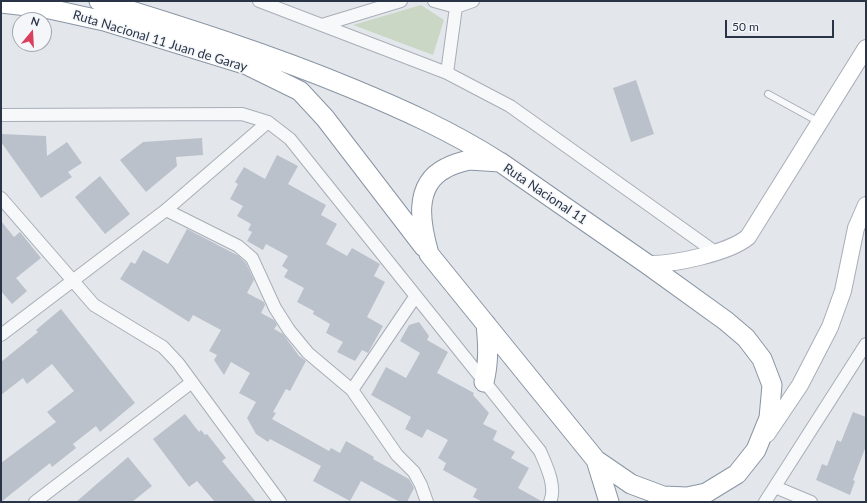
<!DOCTYPE html>
<style>
body{margin:0}
#map{position:relative;width:867px;height:503px;overflow:hidden;background:#e3e7ec;font-family:Lato,sans-serif}
canvas{display:block}
.frame{position:absolute;inset:0;border:2px solid #293546;pointer-events:none}
.north{position:absolute;left:12px;top:12px;width:40px;height:40px;box-sizing:border-box;background:#f4f6f9;border:1px solid #a3a9b1;border-radius:50%;rotate:18deg;font-size:11px;font-weight:700;line-height:16px;text-align:center;color:#293546}
.north::after{content:'';display:block;margin:auto;width:14px;height:18px;background:#da405e;clip-path:polygon(50% 0,100% 100%,50% 72%,0 100%)}
.scale{position:absolute;left:725px;top:20px;width:109px;height:18px;box-sizing:border-box;border:2px solid #293546;border-top:0;padding-left:5px;font-size:12px;line-height:14px;white-space:nowrap;color:#293546;-webkit-text-stroke:3px #f4f6f9;paint-order:stroke}
</style>
<div id="map">
<canvas width="867" height="503"></canvas>
<div class="frame"></div>
<div class="north">N</div>
<div class="scale">50 m</div>
</div>
<script>
const g = document.querySelector('canvas').getContext('2d');
g.lineJoin = 'round';
function fillPath(path, color) { g.fillStyle = color; g.fill(path, 'evenodd'); }
function trace(path, color, width, dash) { g.strokeStyle = color; g.lineWidth = width; g.lineCap = dash ? 'butt' : 'round'; g.setLineDash(dash || []); g.stroke(path); }
function label(font, color, halo, rows, align = 'center') {
  g.font = font + ' Lato,sans-serif'; g.lineWidth = 3; g.setLineDash([]); g.textBaseline = 'middle'; g.strokeStyle = halo; g.fillStyle = color; for (const [text, x, y, turn = 0] of rows) {
    g.save(); g.translate(x, y); g.rotate((+turn || 0) * Math.PI / 180); g.textAlign = isNaN(turn) ? turn : align; if (halo) g.strokeText(text, 0, 0); g.fillText(text, 0, 0); g.restore();
  }
}
const green = new Path2D(`
 M421 5 444 20 433 55 353 25Z`);
const building = new Path2D(`
 M636 80 654 134 631 142 613 88Z
 M1 134 46 136 47 156 67 142 82 163 68 172 72 177 41 198 1 142Z
 M202 138 203 155 176 157 177 166 146 192 120 160 143 142Z
 M277 155 298 166 288 184 326 205 321 215 337 224 326 244 347 256 352 248 380 264 374 276 385 282 367 317 383 326 368 353 362 350 355 361 337 352 343 342 326 333 330 324 313 314 314 311 297 302 304 288 284 277 288 270 282 266 288 256 266 244 263 250 247 241 252 232 248 230 251 224 237 216 243 206 230 199 238 184 235 182 244 167 265 179Z
 M100 176 130 214 105 234 75 197Z
 M1 221 14 237 20 232 41 258 16 278 27 291 12 304 1 291Z
 M187 229 239 256 246 263 254 280 247 293 264 302 265 305 261 313 274 320 277 325 274 329 283 334 299 356 306 361 290 391 286 389 273 412 276 413 272 419 329 451 331 448 340 453 346 441 374 457 373 459 409 479 414 488 407 502H400L361 481 350 501 313 481 321 466 270 439 268 442 256 434 247 418 256 402 239 393 250 373 231 362 224 375 214 360 217 355 209 351 221 330 193 315 189 322 120 279 131 262 135 264 143 250 168 264Z
 M61 309 135 403 100 432 96 426 73 444 76 448 52 467 50 463 1 502V463L56 422 47 412 74 391 52 364 27 384 23 378 1 395V362L38 332 36 330Z
 M419 322 429 336 427 340 448 352 437 373 474 393 473 395 489 413 483 424 497 431 493 440 515 452 511 458 529 468 518 488 543 502H483L473 497 477 489 443 470 446 463 438 458 448 440 427 429 422 438 405 429 411 417 371 395 386 367 406 378 420 353 400 341 409 325Z
 M853 412 866 417V446L853 480 855 481 850 495 816 480 822 464 827 466 837 440 841 442Z
 M185 414 199 432 201 430 205 435 207 434 226 458 222 461 256 502H215L197 481 189 487 153 439Z
 M128 457 152 486 132 502H76Z`);
const service = new Path2D(`
 M768 94 819 122`);
const minor = new Path2D(`
 M259 1 447 73 510 106 715 252
 M434 1 456 7 473 1
 M322 25 401 1
 M447 73 456 7
 M1 115 242 114 268 122 290 139 540 451C546 465 557 487 550 502
 M1 198 94 305 163 347 178 363 280 502
 M166 210 238 246 252 258 275 308 289 330 308 353 352 390 397 455 414 472 421 485 427 502
 M1 335 166 210 268 122
 M352 390 415 297
 M775 487 811 502
 M35 502 192 382
 M765 502 866 344`);
const secondary = new Path2D(`
 M647 264C672 265 729 253 748 237L866 48
 M767 434 800 385 830 327 843 291 856 228 866 205`);
const trunk = new Path2D(`
 M99 1C184 27 269 54 351 88 402 109 451 131 498 161
 M1 3 45 8 104 21 247 65 300 91 325 118 424 247
 M469 160 500 162 647 264 726 321 746 338 762 359 772 385 769 418 756 450 737 474 706 493 687 497 663 496 631 484 596 460 429 254C421 226 412 185 446 168 453 164 461 162 469 160Z
 M484 382C489 362 488 344 486 324
 M596 460 609 502`);
const streetNames = [
 ["Ruta Nacional 11 Juan de Garay",160,41,17],
 ["Ruta Nacional 11",545,194,34]
];
fillPath(green, '#cad7c4');
fillPath(building, '#bac1cb');
trace(service, '#a7aeb7', 8);
trace(minor, '#a7aeb7', 14);
trace(secondary, '#a7aeb7', 18);
trace(trunk, '#8995a4', 21);
trace(service, '#f7f8fa', 6);
trace(minor, '#f7f8fa', 12);
trace(secondary, '#fff', 16);
trace(trunk, '#fff', 19);
label('13px', '#293546', '#f4f6f9', streetNames);
</script>
